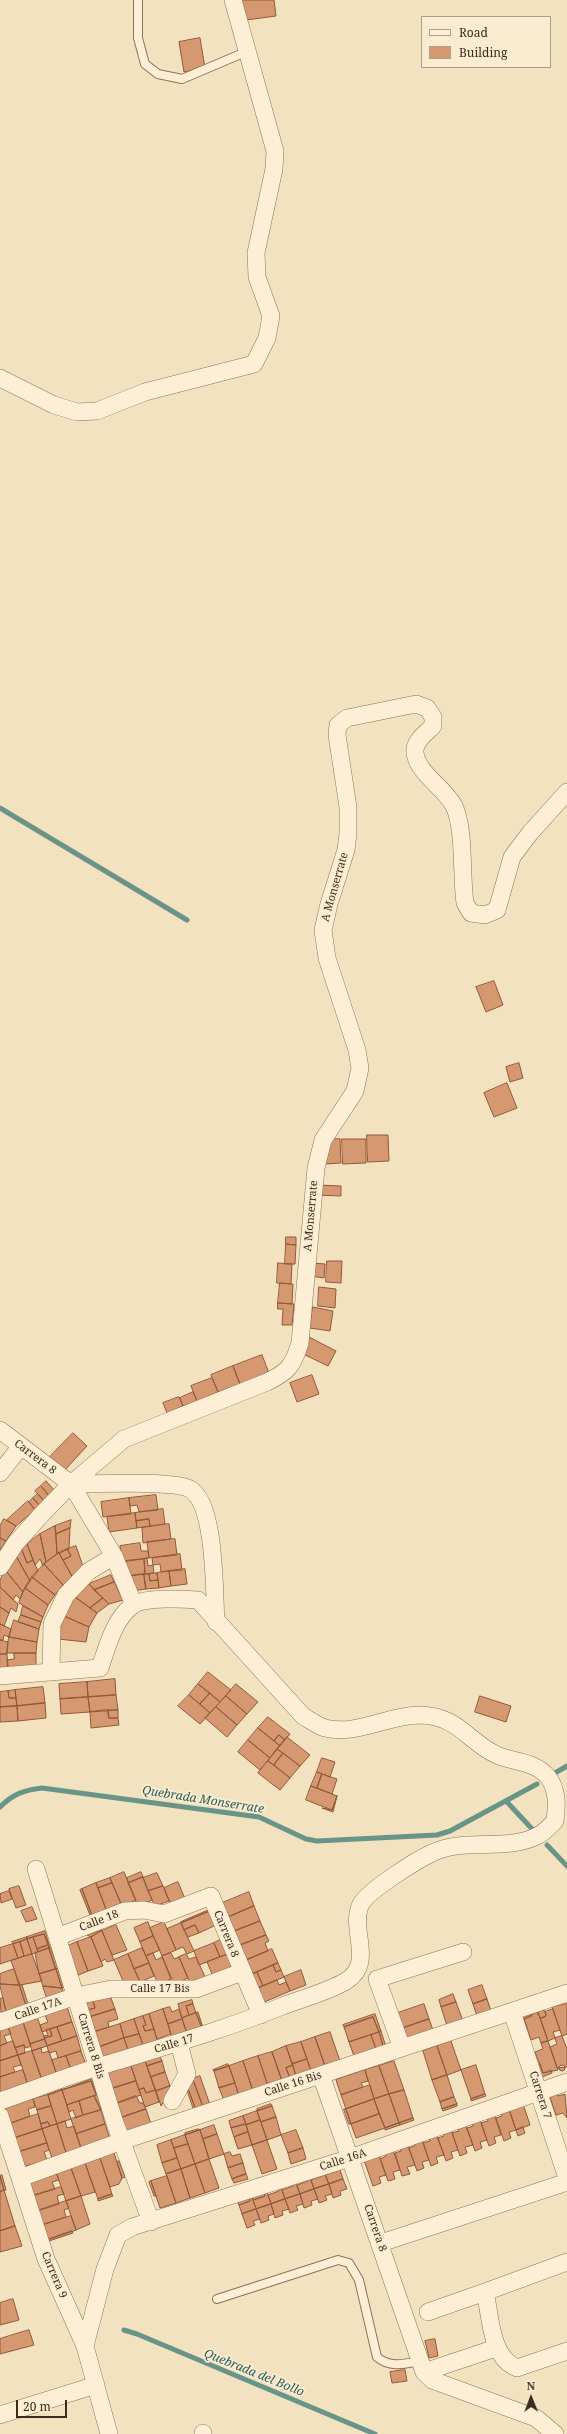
<!DOCTYPE html>
<style>
body{margin:0}
#map{position:relative;width:567px;height:2434px;overflow:hidden;background:#f3e2c0;font-family:"Noto Serif",serif}
canvas{display:block}
.legend{position:absolute;left:421px;top:16px;width:130px;height:52px;box-sizing:border-box;background:#faecd1;border:1px solid #ae9f89;margin:0;padding:5px 7px;list-style:none;font-size:12px;color:#3d2b1c}
.legend li{display:flex;align-items:center;gap:8px;height:20px}
.legend b{width:20px;border:1px solid #ae9f89}
.north{position:absolute;left:511px;top:2378px;width:40px;height:40px;-webkit-text-stroke:3px #faecd1;paint-order:stroke;rotate:359deg;font-size:11px;font-weight:700;line-height:16px;text-align:center;color:#3d2b1c}
.north::after{content:'';display:block;margin:auto;width:14px;height:18px;background:#3d2b1c;clip-path:polygon(50% 0,100% 100%,50% 72%,0 100%)}
.scale{position:absolute;left:16px;top:2400px;width:51px;height:18px;box-sizing:border-box;border:2px solid #3d2b1c;border-top:0;padding-left:5px;font-size:12px;line-height:14px;white-space:nowrap;color:#3d2b1c;-webkit-text-stroke:3px #faecd1;paint-order:stroke}
</style>
<div id="map">
<canvas width="567" height="2434"></canvas>
<ul class="legend">
<li><b style="height:5px;background:#fdefd5"></b>Road</li>
<li><b style="height:11px;background:#d69871"></b>Building</li>
</ul>
<div class="north">N</div>
<div class="scale">20 m</div>
</div>
<script>
const g = document.querySelector('canvas').getContext('2d');
g.lineJoin = 'round';
function trace(path, color, width, dash) { g.strokeStyle = color; g.lineWidth = width; g.lineCap = dash ? 'butt' : 'round'; g.setLineDash(dash || []); g.stroke(path); }
function fillPath(path, color) { g.fillStyle = color; g.fill(path, 'evenodd'); }
function label(font, color, halo, rows, align = 'center') {
  g.font = font + ' "Noto Serif",serif'; g.lineWidth = 3.5; g.setLineDash([]); g.textBaseline = 'middle'; g.strokeStyle = halo; g.fillStyle = color; for (const [text, x, y, turn = 0] of rows) {
    g.save(); g.translate(x, y); g.rotate((+turn || 0) * Math.PI / 180); g.textAlign = isNaN(turn) ? turn : align; if (halo) g.strokeText(text, 0, 0); g.fillText(text, 0, 0); g.restore();
  }
}
const stream = new Path2D(`
 M0 808 187 920
 M555 1773 567 1766
 M507 1802 534 1831
 M0 1807C13 1794 24 1790 42 1788L259 1817 306 1839 317 1841 437 1835 450 1831 537 1784
 M547 1845 567 1866
 M124 2330 137 2334 375 2434`);
const building = new Path2D(`
 M237 0H274L276 16 239 21Z
 M200 38 205 68 184 72 179 42Z
 M494 981 503 1005 486 1012 476 987Z
 M519 1063 523 1078 510 1082 506 1067Z
 M507 1083 517 1108 494 1117 484 1093Z
 M367 1135H388L389 1161 368 1162Z
 M340 1139 341 1163 325 1164 324 1140Z
 M342 1139H366V1163L343 1164Z
 M316 1185 341 1186V1196L316 1195Z
 M286 1237H296V1245L286 1244Z
 M286 1244 296 1245 295 1264H285Z
 M327 1261H342L341 1283 326 1282Z
 M278 1263 292 1264 291 1284 277 1283Z
 M312 1263 325 1264 324 1278 310 1276Z
 M280 1283 293 1284 292 1304 278 1303Z
 M319 1287 336 1289 335 1308 318 1306Z
 M278 1303 294 1304 292 1325H282L283 1309H278Z
 M313 1307 333 1311 330 1331 310 1328Z
 M309 1337 336 1351 328 1366 301 1353Z
 M262 1355 269 1373 240 1384 233 1366Z
 M233 1366 240 1384 218 1392 211 1375Z
 M312 1375 319 1394 297 1402 290 1383Z
 M212 1378 218 1392 197 1401 191 1386Z
 M193 1392 197 1401 183 1406 180 1398Z
 M179 1397 183 1406 167 1413 163 1403Z
 M73 1433 87 1446 63 1472 48 1459Z
 M46 1481 56 1492 50 1497 41 1486Z
 M41 1486 50 1497 45 1502 35 1491Z
 M38 1494 45 1502 40 1506 33 1498Z
 M156 1495 158 1510 139 1512 137 1505 130 1506 129 1498Z
 M33 1498 40 1506 35 1510 29 1502Z
 M129 1498 131 1514 103 1517 101 1502Z
 M28 1501 35 1510 16 1526 7 1520Z
 M163 1509 165 1524 150 1526 149 1519 136 1521 135 1513Z
 M135 1513 137 1528 109 1532 107 1517Z
 M4 1519 16 1526 6 1541 0 1538V1526Z
 M149 1519 150 1526 137 1528 136 1521Z
 M71 1520 70 1528 56 1534 55 1526Z
 M169 1524 171 1539 143 1543 142 1528Z
 M55 1526 57 1554 46 1562 40 1534Z
 M70 1528 69 1549 57 1554 56 1534Z
 M40 1534 46 1562 43 1566 40 1559 35 1565 27 1544Z
 M0 1538 6 1541 0 1550Z
 M175 1539 177 1555 149 1558 147 1542Z
 M140 1543 141 1551H148L149 1558 122 1562 120 1546Z
 M27 1544 33 1560 27 1563 22 1550Z
 M76 1546 85 1572 73 1578 63 1560 71 1556 67 1549Z
 M67 1549 71 1556 63 1560 59 1553Z
 M22 1550 27 1563 33 1560 38 1571 30 1581 16 1556Z
 M59 1553 73 1578 63 1585 44 1564Z
 M180 1554 182 1570 161 1572 160 1564 153 1565 152 1558Z
 M16 1556 30 1581 23 1592 5 1570Z
 M147 1558 148 1566 153 1565 154 1573 145 1574 144 1559Z
 M144 1559 145 1574 129 1576 125 1561Z
 M44 1564 63 1585 55 1595 32 1577Z
 M185 1569 187 1584 171 1586 169 1571Z
 M5 1570 23 1592 20 1599 16 1595 13 1600 0 1587V1581Z
 M169 1571 171 1586 159 1588 157 1573Z
 M154 1573H157L158 1580 150 1581 149 1574Z
 M144 1574 146 1589 131 1591 129 1576Z
 M144 1574H149L150 1581 158 1580 159 1588 146 1589Z
 M111 1575 114 1582 94 1590 89 1584Z
 M32 1577 55 1595 48 1605 25 1588Z
 M114 1582 123 1600 109 1604 94 1590Z
 M89 1584 103 1598 90 1608 75 1597Z
 M0 1587 18 1604 16 1612 11 1608 9 1613 0 1607Z
 M25 1588 48 1605 43 1617 19 1603Z
 M75 1597 97 1613 89 1627 64 1616Z
 M103 1598 109 1604 97 1613 90 1608Z
 M23 1606 43 1617 41 1622 21 1615Z
 M0 1607 9 1613 4 1626 0 1624Z
 M21 1615 41 1622 39 1629 18 1622Z
 M64 1616 89 1627 86 1642 58 1639Z
 M14 1620 39 1629 37 1642 9 1637Z
 M0 1624 11 1629 9 1637 4 1635 3 1640H0Z
 M9 1637 37 1642 36 1653H7Z
 M0 1640 8 1642 7 1654H0Z
 M14 1653H36V1667L8 1671 7 1660 14 1659Z
 M0 1654H7L8 1667 0 1668Z
 M208 1672 231 1690 220 1702 198 1684Z
 M115 1679 116 1695 88 1697 87 1682Z
 M87 1682 88 1697 60 1699 59 1684Z
 M198 1684 210 1693 200 1704 189 1695Z
 M236 1684 258 1702 247 1714 226 1696Z
 M43 1687 45 1703 17 1706 15 1690Z
 M15 1690 16 1698H9L8 1691Z
 M8 1691 9 1698H16L17 1706 0 1707V1692Z
 M210 1693 220 1702 210 1713 200 1704Z
 M116 1695 118 1710 90 1712 88 1697Z
 M189 1695 210 1713 200 1724 178 1706Z
 M226 1696 247 1714 237 1725 216 1707Z
 M480 1696 511 1706 506 1722 475 1712Z
 M88 1697 90 1712 61 1714 60 1699Z
 M45 1703 46 1718 18 1721 17 1706Z
 M17 1706 18 1721 0 1722V1707Z
 M216 1707 237 1725 227 1737 205 1718Z
 M108 1710H118V1718H109Z
 M108 1710 109 1718H118L119 1725 91 1728 90 1712Z
 M268 1717 290 1734 285 1740 279 1735 274 1741 258 1728Z
 M258 1728 280 1746 270 1758 248 1740Z
 M279 1735 285 1740 280 1746 274 1741Z
 M287 1737 310 1755 300 1766 277 1749Z
 M248 1740 270 1758 260 1770 238 1752Z
 M277 1749 283 1753 274 1765 268 1761Z
 M283 1753 300 1766 290 1778 274 1765Z
 M322 1758 335 1762 330 1777 317 1772Z
 M268 1761 290 1778 280 1790 258 1773Z
 M317 1772 322 1774 317 1788 311 1786Z
 M322 1774 337 1779 332 1794 317 1788Z
 M311 1786 337 1796 332 1810 306 1800Z
 M337 1796 333 1812 322 1808 332 1810Z
 M124 1872 136 1900 122 1906 110 1878Z
 M141 1872 143 1877 128 1883 127 1878Z
 M157 1873 163 1886 148 1891 143 1878Z
 M143 1877 152 1900 138 1906 128 1883Z
 M110 1878 112 1883 98 1888 96 1883Z
 M178 1882 186 1901 172 1907 164 1888Z
 M96 1883 107 1912 93 1918 82 1889Z
 M112 1883 122 1906 107 1912 98 1888Z
 M19 1886 26 1905 16 1908 9 1889Z
 M163 1886 169 1901 155 1906 148 1891Z
 M82 1889 93 1918 92 1920 80 1890Z
 M9 1891 12 1899 1 1903 0 1894Z
 M249 1892 254 1906 226 1918 220 1904Z
 M254 1906 260 1921 232 1932 226 1918Z
 M32 1907 37 1919 26 1922 21 1911Z
 M211 1909 210 1911 181 1923V1922Z
 M210 1911 216 1925 199 1933 195 1925 184 1930 181 1923Z
 M260 1921 266 1935 238 1946 232 1932Z
 M148 1922 153 1936 140 1942 134 1928Z
 M164 1922 176 1950 162 1956 150 1928Z
 M181 1923 194 1951 187 1954 183 1947 176 1950 167 1929Z
 M116 1925 127 1950 112 1955 102 1931Z
 M195 1925 199 1933 188 1937 184 1930Z
 M102 1930 91 1937 87 1935Z
 M45 1931 50 1948 44 1934 27 1939V1937Z
 M102 1931 114 1960 107 1962 105 1959 101 1962 91 1937Z
 M44 1934 48 1945 37 1949 33 1937Z
 M266 1935 269 1941 265 1943 268 1951 244 1961 238 1946Z
 M153 1936 160 1950 146 1956 140 1942Z
 M27 1937V1939L13 1944 12 1942Z
 M33 1937 38 1952 32 1954 27 1939Z
 M91 1937 103 1966 88 1971 77 1942Z
 M27 1939 32 1954 24 1956 20 1942Z
 M222 1939 228 1954 220 1957 214 1943Z
 M20 1942 24 1956 18 1958 13 1944Z
 M77 1942 88 1971 74 1977 63 1948Z
 M214 1943 220 1957 199 1965 194 1951Z
 M13 1944 18 1958 0 1964V1948Z
 M48 1945 49 1948 38 1952 37 1949Z
 M49 1948H51L58 1968 56 1969Z
 M49 1948 56 1969 39 1974 35 1953Z
 M142 1948 149 1963 134 1969 128 1954Z
 M272 1949 278 1963 250 1975 244 1961Z
 M153 1953 156 1960 162 1957 171 1979 158 1984 146 1956Z
 M171 1953 174 1959 179 1957 188 1978 174 1984 162 1956Z
 M32 1954 42 1981 20 1985 11 1961Z
 M128 1954 140 1982 126 1988 114 1960Z
 M186 1954 189 1959 196 1957 206 1979 191 1986 179 1957Z
 M228 1954 234 1968 213 1976 207 1962Z
 M149 1963 154 1976 140 1982 134 1969Z
 M278 1963 281 1970 276 1972 273 1965Z
 M273 1965 276 1972 281 1970 284 1977 263 1986 257 1972Z
 M58 1968 64 1987 62 1988 56 1969Z
 M14 1969 19 1985 0 1984V1974Z
 M56 1969 62 1988 43 1986 39 1974Z
 M301 1970 306 1985 290 1991 284 1977Z
 M257 1972 263 1986 256 1989 250 1975Z
 M277 1980 279 1985 286 1982 290 1991 262 2003 256 1989Z
 M0 1984 19 1985 27 2008 7 2014Z
 M20 1985H22L29 2007 27 2008Z
 M482 1985 487 1999 473 2004 468 1990Z
 M43 1986 62 1988 65 1996 48 2001Z
 M453 1994 456 2002 441 2007 439 2000Z
 M3 1998 6 2011 1 2012 0 1999Z
 M99 1998H111L115 2009 86 2018 84 2011 95 2008 93 2001Z
 M487 1999 492 2014 478 2019 473 2004Z
 M192 2000 193 2004 186 2006 189 2015 182 2018 178 2004Z
 M93 2001 95 2008 84 2011 82 2004Z
 M456 2002 464 2024 448 2029 441 2007Z
 M193 2004 196 2013 189 2015 186 2006Z
 M424 2004 429 2019 400 2029 395 2014Z
 M567 2004V2034L562 2036 552 2007Z
 M67 2007 72 2022 42 2032 40 2025 48 2022 45 2015Z
 M170 2007 172 2012 179 2009 182 2019 168 2024 163 2009Z
 M115 2009 118 2019 108 2022 109 2027 91 2033 86 2018Z
 M163 2009 171 2034 157 2039 149 2014Z
 M553 2009 560 2030 553 2032 555 2038 548 2041 540 2018 546 2016 545 2012Z
 M538 2014a4 4 0 1 1 8 0a4 4 0 1 1-8 0Z
 M198 2012 204 2031 196 2013Z
 M538 2012 548 2041 541 2043 539 2037 531 2040 524 2019Z
 M196 2013 202 2029 187 2034 182 2018Z
 M531 2013 532 2016 524 2019 527 2028H525L521 2016Z
 M149 2014 154 2029 145 2031 143 2026 146 2025 143 2016Z
 M375 2014 381 2031 379 2032 373 2017 344 2027 343 2025Z
 M143 2016 146 2025 143 2026 145 2031 154 2029 158 2044 144 2048 134 2019Z
 M37 2017 45 2039 30 2044 23 2022Z
 M373 2017 379 2032 349 2042 344 2027Z
 M134 2019 139 2034 124 2038 120 2024Z
 M182 2019 186 2031 172 2039 168 2024Z
 M429 2019 434 2033 405 2043 400 2029Z
 M23 2022 31 2046 26 2048 24 2045 15 2048 8 2027Z
 M72 2022 77 2036 62 2041 57 2027Z
 M120 2024 124 2038 96 2048 91 2033Z
 M8 2027 11 2034 4 2036 7 2043 0 2046V2029Z
 M57 2027 62 2041 47 2046 44 2038 52 2036 50 2029Z
 M50 2029 52 2036 44 2038V2036L48 2035 46 2030Z
 M381 2031 386 2047 383 2046 379 2032Z
 M330 2032 340 2061 325 2066 315 2037Z
 M379 2032 383 2046 376 2049 371 2035Z
 M139 2034 144 2048 129 2053 124 2038Z
 M371 2035 376 2049 354 2056 349 2042Z
 M77 2036 81 2051 58 2058 56 2051 49 2053 47 2046Z
 M562 2036 567 2049V2067L557 2068 550 2047 557 2044 555 2038Z
 M315 2037 325 2066 311 2071 301 2042Z
 M124 2038 129 2053 101 2062 96 2048Z
 M45 2039 47 2046 32 2051 30 2044Z
 M13 2041 18 2055 0 2061V2046Z
 M451 2041 461 2070 447 2075 437 2046Z
 M548 2041 558 2070 543 2073 535 2052 543 2049 541 2043Z
 M301 2042 307 2059 292 2064 286 2046Z
 M24 2045 25 2053 18 2055 15 2048Z
 M286 2046 293 2065 286 2068 290 2078 282 2081 272 2052Z
 M437 2046 447 2075 432 2080 423 2051Z
 M41 2048 42 2053 49 2051 56 2073 42 2080 32 2051Z
 M32 2051 42 2080 28 2085 18 2055Z
 M81 2051 86 2065 71 2070 66 2056Z
 M272 2052 282 2081 268 2086 258 2056Z
 M18 2055 21 2065 13 2067 15 2072 0 2077V2061Z
 M66 2056 71 2070 57 2075 52 2060Z
 M258 2056 268 2086 253 2091 243 2061Z
 M160 2057 162 2061 147 2066 145 2061Z
 M307 2059 311 2071 296 2076 292 2064Z
 M145 2061 155 2090 146 2093 144 2088 139 2090 131 2066Z
 M162 2061 165 2072 151 2077 147 2066Z
 M243 2061 253 2091 239 2096 229 2066Z
 M394 2061 404 2090 389 2094 379 2066Z
 M228 2064 229 2066 214 2071 213 2070Z
 M540 2064 543 2073 551 2070 552 2073 542 2077 538 2065Z
 M559 2068a3 3 0 1 1 6 0a3 3 0 1 1-6 0Z
 M293 2065 296 2076 290 2078 286 2068Z
 M476 2065 485 2094 471 2099 461 2070Z
 M131 2066 136 2081 107 2090 102 2075Z
 M229 2066 235 2083 219 2088 214 2071Z
 M379 2066 389 2094 374 2099 365 2070Z
 M23 2070 28 2085 0 2094V2077Z
 M365 2070 368 2081 361 2083 363 2087 341 2095 336 2080Z
 M165 2072 170 2086 156 2091 151 2077Z
 M447 2075 454 2097 440 2102 432 2080Z
 M200 2076 210 2105 203 2107 193 2079Z
 M92 2079 97 2095 91 2081 62 2090Z
 M91 2081 96 2095 67 2105 62 2090Z
 M136 2081 141 2095 112 2105 107 2090Z
 M194 2083 203 2107 196 2110 187 2086Z
 M235 2083 239 2096 224 2100 219 2088Z
 M370 2085 374 2099 346 2109 341 2095Z
 M170 2086 171 2091 161 2106 156 2091Z
 M186 2086H187L196 2110H194Z
 M62 2088V2090L48 2095 47 2093Z
 M144 2088 146 2093 155 2090 159 2102 145 2107 139 2090Z
 M62 2090 71 2119 57 2124 48 2095Z
 M404 2090 413 2118 399 2123 389 2094Z
 M557 2091 558 2096 565 2094 567 2118 563 2113 556 2115 549 2094Z
 M389 2094 399 2123 385 2128 374 2099Z
 M485 2094 486 2096 471 2101V2099Z
 M48 2095 51 2106 37 2110 33 2099Z
 M97 2095 102 2109 101 2110 94 2096Z
 M94 2096 101 2110 83 2115 79 2101Z
 M136 2096 140 2103H143L146 2109 120 2118 112 2105Z
 M454 2097 457 2104 442 2109 440 2102Z
 M33 2099 35 2107 28 2109 30 2116 9 2124 4 2109Z
 M374 2099 379 2114 351 2124 346 2109Z
 M79 2101 83 2115 76 2118 73 2110 69 2112 67 2105Z
 M271 2104 272 2106 257 2111V2109Z
 M457 2104V2106L443 2111 442 2109Z
 M523 2104 530 2125 516 2130 508 2107Z
 M51 2106 57 2124 50 2126 48 2122 41 2124 37 2110Z
 M272 2106 276 2117 261 2122 257 2111Z
 M146 2109 151 2124 122 2134 120 2118Z
 M344 2109H346L351 2124H349Z
 M509 2109 516 2130 509 2132 511 2138 504 2141 496 2118 502 2116 501 2112Z
 M101 2110 105 2124 76 2134 71 2119Z
 M257 2111 260 2120 246 2125 243 2116Z
 M38 2114 42 2129 14 2138 9 2124Z
 M379 2114 385 2128 356 2138 351 2124Z
 M494 2114 501 2135 494 2137 496 2143 489 2146 481 2123 488 2121 486 2117Z
 M243 2116 246 2124 231 2128 229 2121Z
 M276 2117 281 2135 267 2140 261 2122Z
 M413 2118 414 2120 400 2125 399 2123Z
 M480 2119 487 2140 480 2142 482 2148 475 2151 467 2128 473 2126 472 2122Z
 M260 2120 267 2140 252 2145 246 2125Z
 M65 2121 67 2128 74 2126 81 2148 66 2153 57 2124Z
 M48 2122 50 2126 42 2129 41 2124Z
 M399 2123 400 2125 385 2130V2128Z
 M57 2124 66 2153 52 2158 42 2129Z
 M105 2124 110 2139 81 2148 76 2134Z
 M246 2124 248 2132 234 2137 231 2128Z
 M465 2124 473 2145 465 2147 467 2153 460 2156 452 2133 459 2131 457 2127Z
 M214 2125 217 2134 203 2139 200 2130Z
 M523 2127 525 2133 518 2136 516 2130Z
 M42 2129 47 2143 18 2152 14 2138Z
 M199 2129 200 2130 185 2135V2133Z
 M451 2129 458 2150 451 2152 453 2158 446 2161 438 2138 444 2136 443 2132Z
 M200 2130 209 2159 195 2164 185 2135Z
 M296 2130 303 2148 288 2153 281 2135Z
 M248 2132 252 2145 238 2149 234 2137Z
 M217 2134 224 2154 209 2159 203 2139Z
 M436 2134 444 2155 436 2157 438 2163 431 2166 423 2143 430 2141 429 2137Z
 M185 2135 188 2144 174 2148 171 2140Z
 M422 2139 429 2160 422 2162 424 2168 417 2171 409 2148 415 2146 414 2142Z
 M171 2140 177 2158 162 2163 157 2145Z
 M267 2140 277 2169 262 2174 252 2145Z
 M47 2143 49 2150 44 2152 47 2160 23 2167 18 2152Z
 M188 2144 195 2164 181 2169 174 2148Z
 M407 2144 415 2165 407 2167 410 2174 402 2176 395 2153 401 2151 400 2147Z
 M303 2148 306 2159 291 2164 288 2153Z
 M393 2150 400 2170 393 2172 395 2179 388 2181 380 2159 386 2156 385 2152Z
 M230 2152 232 2156 240 2154 243 2163 228 2168 224 2154Z
 M114 2153 122 2178 119 2184 110 2187 100 2158Z
 M379 2155 386 2175 379 2177 381 2183 373 2186 363 2157Z
 M100 2158 112 2194 98 2199 85 2163Z
 M177 2158 181 2169 166 2174 162 2163Z
 M209 2159 219 2188 205 2193 195 2164Z
 M119 2161 125 2177 122 2178 117 2162Z
 M85 2163 95 2192 81 2196 71 2168Z
 M243 2163 246 2174 232 2179 228 2168Z
 M195 2164 205 2193 190 2198 181 2169Z
 M338 2164 343 2179 329 2184 325 2175 337 2171Z
 M71 2168 81 2196 66 2201 56 2172Z
 M181 2169 190 2198 176 2203 166 2174Z
 M323 2169 329 2184 314 2189 311 2180 322 2176 320 2170Z
 M56 2172 59 2180 52 2182 55 2189 32 2196 28 2182Z
 M246 2174 248 2179 234 2183 232 2179Z
 M309 2174 314 2189 300 2194 297 2185 308 2181 306 2175Z
 M2 2175 6 2190H4L0 2176Z
 M0 2176 4 2190 0 2192Z
 M167 2176 176 2203 160 2208 151 2181Z
 M294 2179 300 2194 285 2199 282 2190 293 2186 292 2182Z
 M343 2179 347 2189 340 2191 341 2195 333 2198 329 2184Z
 M151 2181 156 2196H154L149 2182Z
 M280 2184 285 2199 271 2204 268 2195 279 2191 277 2185Z
 M329 2184 332 2194 325 2196 327 2200 319 2203 314 2189Z
 M61 2187 64 2194 57 2196 59 2204 37 2211 32 2196Z
 M266 2189 271 2204 256 2209 253 2200 265 2196 262 2190Z
 M314 2189 318 2199 311 2201 312 2205 304 2208 300 2194Z
 M4 2190 15 2226 0 2231V2192Z
 M263 2192 265 2196 253 2200 252 2196Z
 M112 2194 113 2196 98 2201V2199Z
 M251 2194 256 2209 242 2214 239 2205 250 2201 249 2197Z
 M300 2194 303 2204 296 2206 298 2210 290 2213 285 2199Z
 M81 2196 90 2224 76 2230 66 2201Z
 M249 2197 250 2201 239 2205 237 2201Z
 M285 2199 289 2209 282 2211 283 2215 275 2218 271 2204Z
 M66 2201 69 2208 64 2210 66 2217 42 2225 37 2211Z
 M271 2204 274 2214 268 2216 269 2220 261 2223 256 2209Z
 M256 2209 260 2219 253 2221 255 2225 247 2228 242 2214Z
 M71 2216 76 2230 47 2240 42 2225Z
 M15 2226 22 2246 0 2252V2231Z
 M72 2231 73 2233 46 2242 47 2240Z
 M13 2299 19 2320 0 2325V2303Z
 M29 2330 34 2345 0 2354V2339Z
 M435 2339 438 2356 429 2358 425 2341Z
 M405 2370 407 2381 392 2383 390 2372Z`);
const lane = new Path2D(`
 M138 0V38L145 64 158 74 182 79 248 51
 M217 2299 338 2260 349 2263 359 2280 377 2357C390 2368 404 2364 420 2361`);
const street = new Path2D(`
 M0 378 54 405 77 412 97 411 145 392 254 364 267 338 271 316 257 277 256 253 274 169 275 151 233 0
 M0 1430 71 1484 114 1556 134 1605
 M0 1473 21 1446
 M71 1484C94 1484 174 1480 190 1489 216 1503 214 1594 216 1622
 M0 1567 15 1544 41 1515 71 1484 124 1439 267 1382C288 1372 293 1366 300 1343L316 1168 323 1140 355 1091 360 1068 357 1050 327 958 323 930 329 904 346 850 348 833V807L337 735 338 725 347 718 416 704 427 708 433 717V726C426 733 413 742 415 753 418 774 444 787 454 806 465 829 461 876 465 903L471 913 485 915 497 910 512 857 530 833 567 792
 M51 1672 52 1624 66 1595 89 1571 114 1556
 M0 1676 100 1668C107 1647 114 1619 133 1605 145 1597 184 1599 198 1600L303 1716C310 1720 318 1726 325 1728 357 1736 388 1715 420 1715 460 1716 468 1743 499 1756 516 1762 536 1762 548 1777 558 1790 557 1806 555 1821 550 1826 544 1833 537 1836 505 1852 464 1837 432 1853 417 1860 365 1892 360 1906 350 1931 375 1963 346 1981 328 1992 300 1999 280 2007 221 2031 159 2048 98 2067 65 2077 33 2090 0 2101
 M36 1869 114 2120 151 2222
 M57 1937 125 1911 144 1910 164 1914 211 1896 261 2015
 M512 2012 567 2178
 M0 2022 76 1996 111 1989H196L242 1972
 M402 2048 377 1979 463 1952
 M321 2075 424 2372 432 2380 536 2418 555 2434
 M172 2101 187 2074 179 2043
 M0 2116 46 2259 85 2346 109 2434
 M20 2178 122 2141 567 1993
 M381 2243 567 2182
 M567 2262 485 2292C491 2317 490 2357 517 2368L567 2351
 M428 2312 485 2292
 M85 2346 105 2269 118 2235 132 2227 350 2158 567 2082
 M424 2372 496 2348
 M0 2415 96 2385
 M203 2433V2434`);
const streetNames = [
 ["A Monserrate",335,887,-74],
 ["A Monserrate",311,1216,-85],
 ["Carrera 8",35,1457,37],
 ["Calle 18",99,1921,-21],
 ["Carrera 8",226,1934,68],
 ["Calle 17 Bis",160,1989],
 ["Calle 17A",38,2009,-19],
 ["Calle 17",174,2044,-17],
 ["Carrera 8 Bis",91,2046,73],
 ["Calle 16 Bis",293,2084,-18],
 ["Carrera 7",540,2095,72],
 ["Calle 16A",343,2160,-18],
 ["Carrera 8",375,2228,71],
 ["Carrera 9",54,2275,67]
];
const waterNames = [
 ["Quebrada Monserrate",203,1800,9],
 ["Quebrada del Bollo",254,2373,22]
];
trace(stream, '#699488', 5);
fillPath(building, '#d69871');
trace(building, '#915838', 1);
trace(lane, '#8f7256', 10);
trace(street, '#8f7256', 18);
trace(lane, '#fdefd5', 8);
trace(street, '#fdefd5', 17);
label('11px', '#3d2b1c', '#faecd1', streetNames);
label('italic 12px', '#295e59', '#faecd1', waterNames);
</script>
